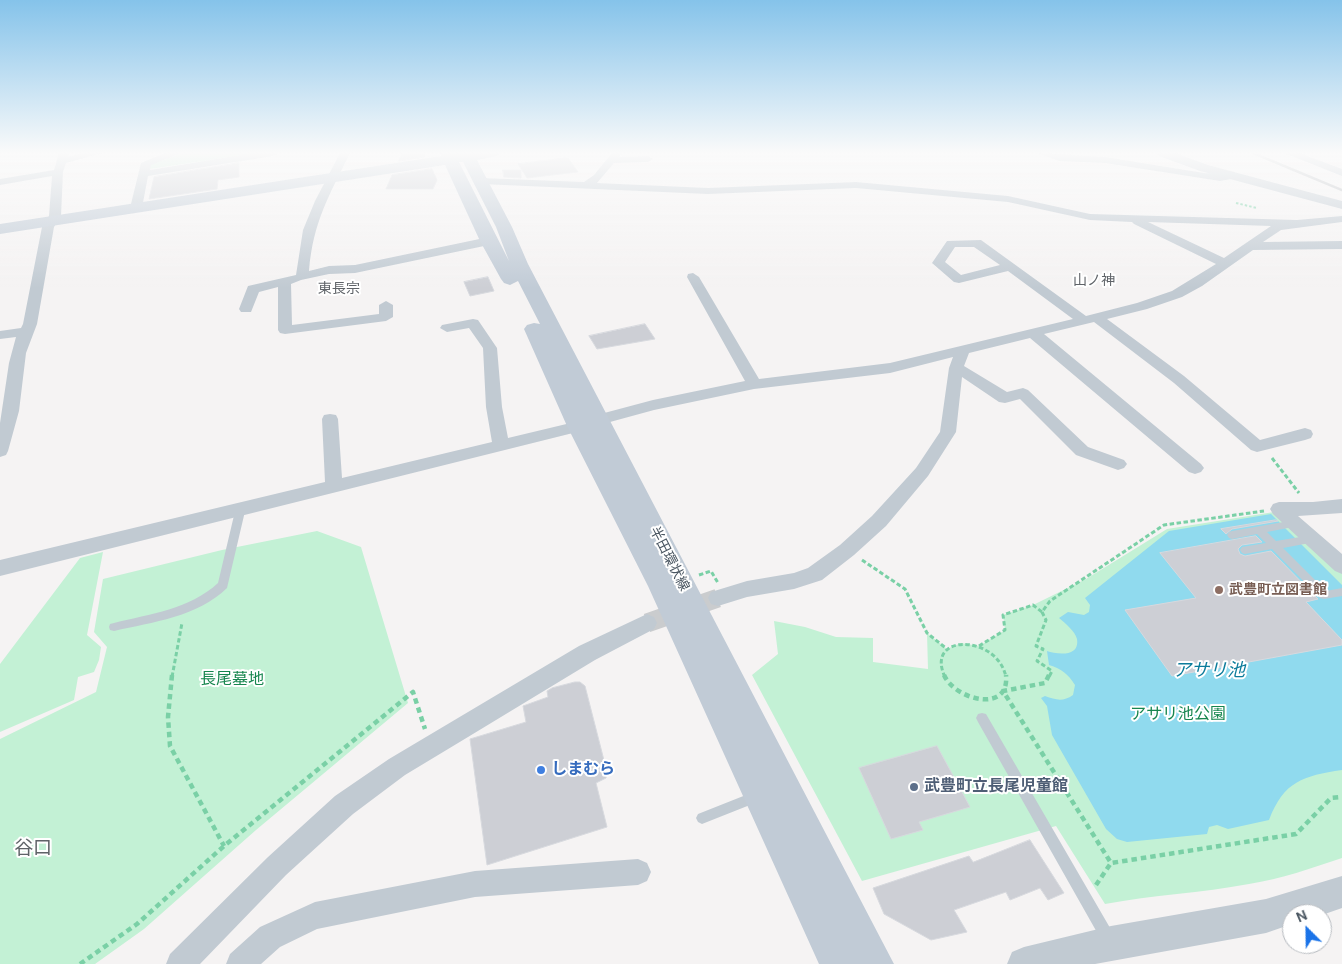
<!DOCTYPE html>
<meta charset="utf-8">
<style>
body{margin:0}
#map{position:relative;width:1342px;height:964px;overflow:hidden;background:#f5f3f3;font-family:"DM Sans",sans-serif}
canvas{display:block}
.north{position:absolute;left:1282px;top:904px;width:50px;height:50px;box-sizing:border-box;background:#fff;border:1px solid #b7bbc0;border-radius:50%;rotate:337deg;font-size:14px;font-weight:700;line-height:20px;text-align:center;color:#4a5661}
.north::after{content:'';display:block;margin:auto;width:18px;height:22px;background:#1a73e8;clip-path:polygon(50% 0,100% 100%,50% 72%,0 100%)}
</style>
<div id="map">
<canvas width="1342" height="964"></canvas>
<div class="north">N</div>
</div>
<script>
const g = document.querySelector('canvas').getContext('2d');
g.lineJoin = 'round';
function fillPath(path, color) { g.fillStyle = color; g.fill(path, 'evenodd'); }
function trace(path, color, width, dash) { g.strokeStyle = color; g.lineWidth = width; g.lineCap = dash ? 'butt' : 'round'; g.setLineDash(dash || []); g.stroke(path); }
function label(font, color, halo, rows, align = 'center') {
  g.font = font + ' "DM Sans","Noto Sans JP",sans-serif'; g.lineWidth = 4; g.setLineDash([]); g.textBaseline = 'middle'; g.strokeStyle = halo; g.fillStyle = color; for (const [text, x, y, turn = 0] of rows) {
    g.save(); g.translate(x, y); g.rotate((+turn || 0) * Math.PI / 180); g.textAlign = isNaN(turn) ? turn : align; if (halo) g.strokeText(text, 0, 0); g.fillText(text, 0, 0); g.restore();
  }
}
const green = new Path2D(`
 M183 153H256L150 169 151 164Z
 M1274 512 1342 572V858C1312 868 1281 879 1249 884 1201 893 1153 895 1105 904L1056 826 862 881 752 675 778 654 774 621 805 627 836 637 873 638V662L928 669 927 633 947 649 961 643 979 646 1005 630 1003 615 1033 605 1086 579 1167 529Z
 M317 531 361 547 408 703 256 830 144 929 95 964H0V739L96 692 107 647 94 632 103 579 222 550Z
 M103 552 87 635 101 647 99 660 94 672 78 677 74 700 0 732V664L80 558Z`);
const water = new Path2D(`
 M1271 514 1342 585V770C1303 776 1284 781 1269 820L1228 829 1217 825 1209 827 1207 834 1127 842 1117 839 1106 829 1052 735 1047 706 1041 698 1045 696C1056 700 1063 702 1073 695L1075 685C1068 674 1062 669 1049 665L1047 651C1056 654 1080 658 1077 639 1075 631 1065 623 1059 618L1068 612 1084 615 1089 612 1090 605 1085 598 1169 531Z`);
const building = new Path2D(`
 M402 153H424L425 157 399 161Z
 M568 158 578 172 527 178 518 164Z
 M239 163V177L218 180 217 189 149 199 154 177Z
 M432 169 437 180 433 189H386L392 175Z
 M503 170H521V178L504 177Z
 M488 277 494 291 470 296 464 282Z
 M645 324 655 339 597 349 589 336Z
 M1276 520 1278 521 1232 529 1226 534 1221 529Z
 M1256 536 1262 542 1242 545 1238 549 1240 554 1245 556 1271 551 1318 599 1306 602 1342 640V645L1172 676 1125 610 1196 598 1160 553Z
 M575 682H580L585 686 607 772 606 778 596 783 607 827 487 865 470 739 526 722 523 706 548 697 547 691 552 688Z
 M937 746 970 807 919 822 923 830 891 839 859 768Z
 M1030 840 1064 893 1048 900 1040 888 1010 900 1006 892 954 910 967 932 931 940 884 914 873 888 969 856 973 862Z`);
const minorTunnel = new Path2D(`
 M647 623 718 598`);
const pathFar2 = new Path2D(`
 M1236 203 1257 208`);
const pathFar1 = new Path2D(`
 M1272 458 1299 493
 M862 560 905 589 927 633 947 649
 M699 575 711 571 718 583
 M1042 612 1046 620 1036 646 1043 649 1037 661 1052 671 1049 677
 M979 646 1005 630 1003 615 1033 605 1042 612 1050 601 1164 525 1264 511
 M172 677 182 623
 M945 677C924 633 997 634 1006 677`);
const path = new Path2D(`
 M172 675 168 717 170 746 224 846
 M944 675C955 700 1010 714 1006 675
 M1049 675 1045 683 1003 691 1111 863 1296 834 1331 798 1342 797
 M1096 885 1111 863
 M80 964 137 924 224 846 413 692 425 729`);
const service = new Path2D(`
 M241 504 244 505 246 507 227 588C197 617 153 622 114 631L110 630 109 627 110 624 114 623C150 614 190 609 218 583L236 507 238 505Z
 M1295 520 1298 522 1300 524 1298 526 1267 532 1276 541 1312 535 1315 536 1317 539 1315 542 1283 548 1326 591 1342 588V596L1324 599 1320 598 1272 549 1245 554 1242 553 1240 550 1242 547 1266 543 1257 534 1232 539 1229 538 1227 535 1229 532 1232 531Z
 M982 713 986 714 1113 933 1115 938 1113 943 1108 945 1103 943 978 722 976 718 978 714Z
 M756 791 760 793 762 797 760 801 702 824 698 822 696 818 698 814Z`);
const minor = new Path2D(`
 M59 153H69L68 157 83 153H102L66 163 63 172 61 216 54 227 37 324 26 353 19 411 8 451 6 455 0 457V423L9 363 16 337 0 339V331L21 328 23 324 42 227 49 216 52 176 0 185V179L54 170Z
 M165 153H181L151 165 150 170 253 153H278L273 156 148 176 142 208 140 210H132L130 208 141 163Z
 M340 153H350C329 196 313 222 309 271L329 266 355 265 489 237 495 241 489 245 355 273 329 274 301 280 291 284 292 325 379 314V305L386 301 393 305V317L386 321 285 334 280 333 278 330V287L259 292 251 312H241L239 309 248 286 296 275 303 230 315 201Z
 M612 153H622L619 157 648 156 653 159 648 162 614 163 597 183 708 188 856 182 1008 196 1090 214 1297 220 1342 216V222L1281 230 1263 242 1342 241V249L1253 250 1202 286 1182 297 1147 309 1107 319 1184 376 1260 440 1305 428 1311 430 1313 434 1311 438 1305 440 1257 452 1251 450 1174 383 1094 322 1044 334 1201 464 1204 468 1201 472 1195 474 1189 472 1030 338 969 353 964 366 1007 392 1023 388 1028 390 1088 447 1124 460 1127 464 1124 468 1118 470 1076 455 1020 399 1005 403 999 402 962 377 956 432 928 476 886 526 854 555 822 580 794 589 747 597 718 606 711 604 708 598 711 592 747 581 794 573 808 568 840 545 872 516 916 468 940 432 949 368 953 357 890 373 754 389 654 410 599 425 593 424 591 420 593 416 653 400 745 381 687 277 688 274 693 273 699 277 759 379 890 363 1073 319 1008 271 959 283 954 282 932 263 947 241 981 240 1086 316 1137 303 1172 291 1216 264 1134 224 1132 222 1090 220 1008 202 856 188 708 194 481 184 476 181 481 178 584 182 594 175ZM1148 222 1271 226 1224 258ZM955 247H974L1000 265 961 275 945 262Z
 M1036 153 1105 157 1204 173C1213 174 1233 172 1238 176L1237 178 1220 181 1105 163 1060 161Z
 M1284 153H1299L1342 169V176Z
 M473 319 478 320 497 348 502 407 508 438 579 421 585 422 587 426 585 430 0 576V560L325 482 322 419 324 415 330 414 336 415 338 419 342 478 492 442 486 407 483 348 469 328 447 332 440 328 442 325Z
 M1342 499V513L1298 516 1342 554V574L1335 571 1273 514 1270 509 1273 504 1279 502H1313Z
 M647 614 654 617 657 623 654 629 595 660 468 737 405 775 353 814 286 875 200 964H166L170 954 268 857 335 796 389 759 579 646Z
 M638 859 647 863 651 872 647 881 638 885 475 897 317 929 280 947 261 964H226L230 954 260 927 315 902 475 871Z`);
const tertiary = new Path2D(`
 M1157 153H1175L1208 165 1342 201V209L1200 171 1159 156Z
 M1342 876V908L1322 915 1292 914V924L1266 933 1095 964H1007L1012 952 1024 947 1111 926 1266 899Z`);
const secondary = new Path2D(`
 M440 153H499L497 156 477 160 512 227 528 264 894 964H819L648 586 567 426 524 329 527 325 534 323 540 324 518 281 510 285 504 283 501 279 480 241 445 165 0 234V224L441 156ZM459 162H463L496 227 509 261Z`);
const rail = new Path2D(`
 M1253 153 1342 190`);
const markers = [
 [1219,590,5,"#8d6e63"],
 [541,770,5,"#3f7fe0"],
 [914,787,5,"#5c6f8a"]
];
const farQuarternames = [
 ["山ノ神",1094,281],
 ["東長宗",339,289]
];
const streetNames = [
 ["半田環状線",669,559,63]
];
const educationNames = [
 ["武豊町立図書館",1229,590]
];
const nearParknames = [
 ["長尾墓地",232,680],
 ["アサリ池公園",1178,715]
];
const nearShopnames = [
 ["しまむら",551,770]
];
const nearServicenames = [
 ["武豊町立長尾児童館",924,787]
];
const nearWaternames = [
 ["アサリ池",1209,671]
];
const nearQuarternames = [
 ["谷口",33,849]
];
fillPath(green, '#c3f1d5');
fillPath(water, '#90daee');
fillPath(building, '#cdcfd5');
trace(building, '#d7d9de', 1);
trace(minorTunnel, '#caccce', 19, [19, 9]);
trace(pathFar2, '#7ad0a6', 2, [2.5, 2]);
trace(pathFar1, '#7ad0a6', 3, [4.5, 2.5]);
trace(path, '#7ad0a6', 4.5, [5.5, 4]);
fillPath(service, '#c1cad2');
fillPath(minor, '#c1cad2');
fillPath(tertiary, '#c1cad2');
fillPath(secondary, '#c1cbd6');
trace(rail, '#b5b8bd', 2.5);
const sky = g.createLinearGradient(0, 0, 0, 288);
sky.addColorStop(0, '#85c3ea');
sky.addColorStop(0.53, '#fafafa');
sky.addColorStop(1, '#fafafa00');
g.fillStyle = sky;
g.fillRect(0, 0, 1342, 288);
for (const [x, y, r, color] of markers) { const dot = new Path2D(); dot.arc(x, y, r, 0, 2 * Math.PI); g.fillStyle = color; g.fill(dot); trace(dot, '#fff', 2); }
label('14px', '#5f6368', '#fff', farQuarternames);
label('14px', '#4a5661', '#fff', streetNames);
label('bold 14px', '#785e54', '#fff', educationNames, 'left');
label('16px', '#17864f', '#fff', nearParknames);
label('bold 16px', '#366cbe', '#fff', nearShopnames, 'left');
label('bold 16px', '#4e5e75', '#fff', nearServicenames, 'left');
label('italic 18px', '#0c7c9b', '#fff', nearWaternames);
label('19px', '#5f6368', '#fff', nearQuarternames);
</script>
